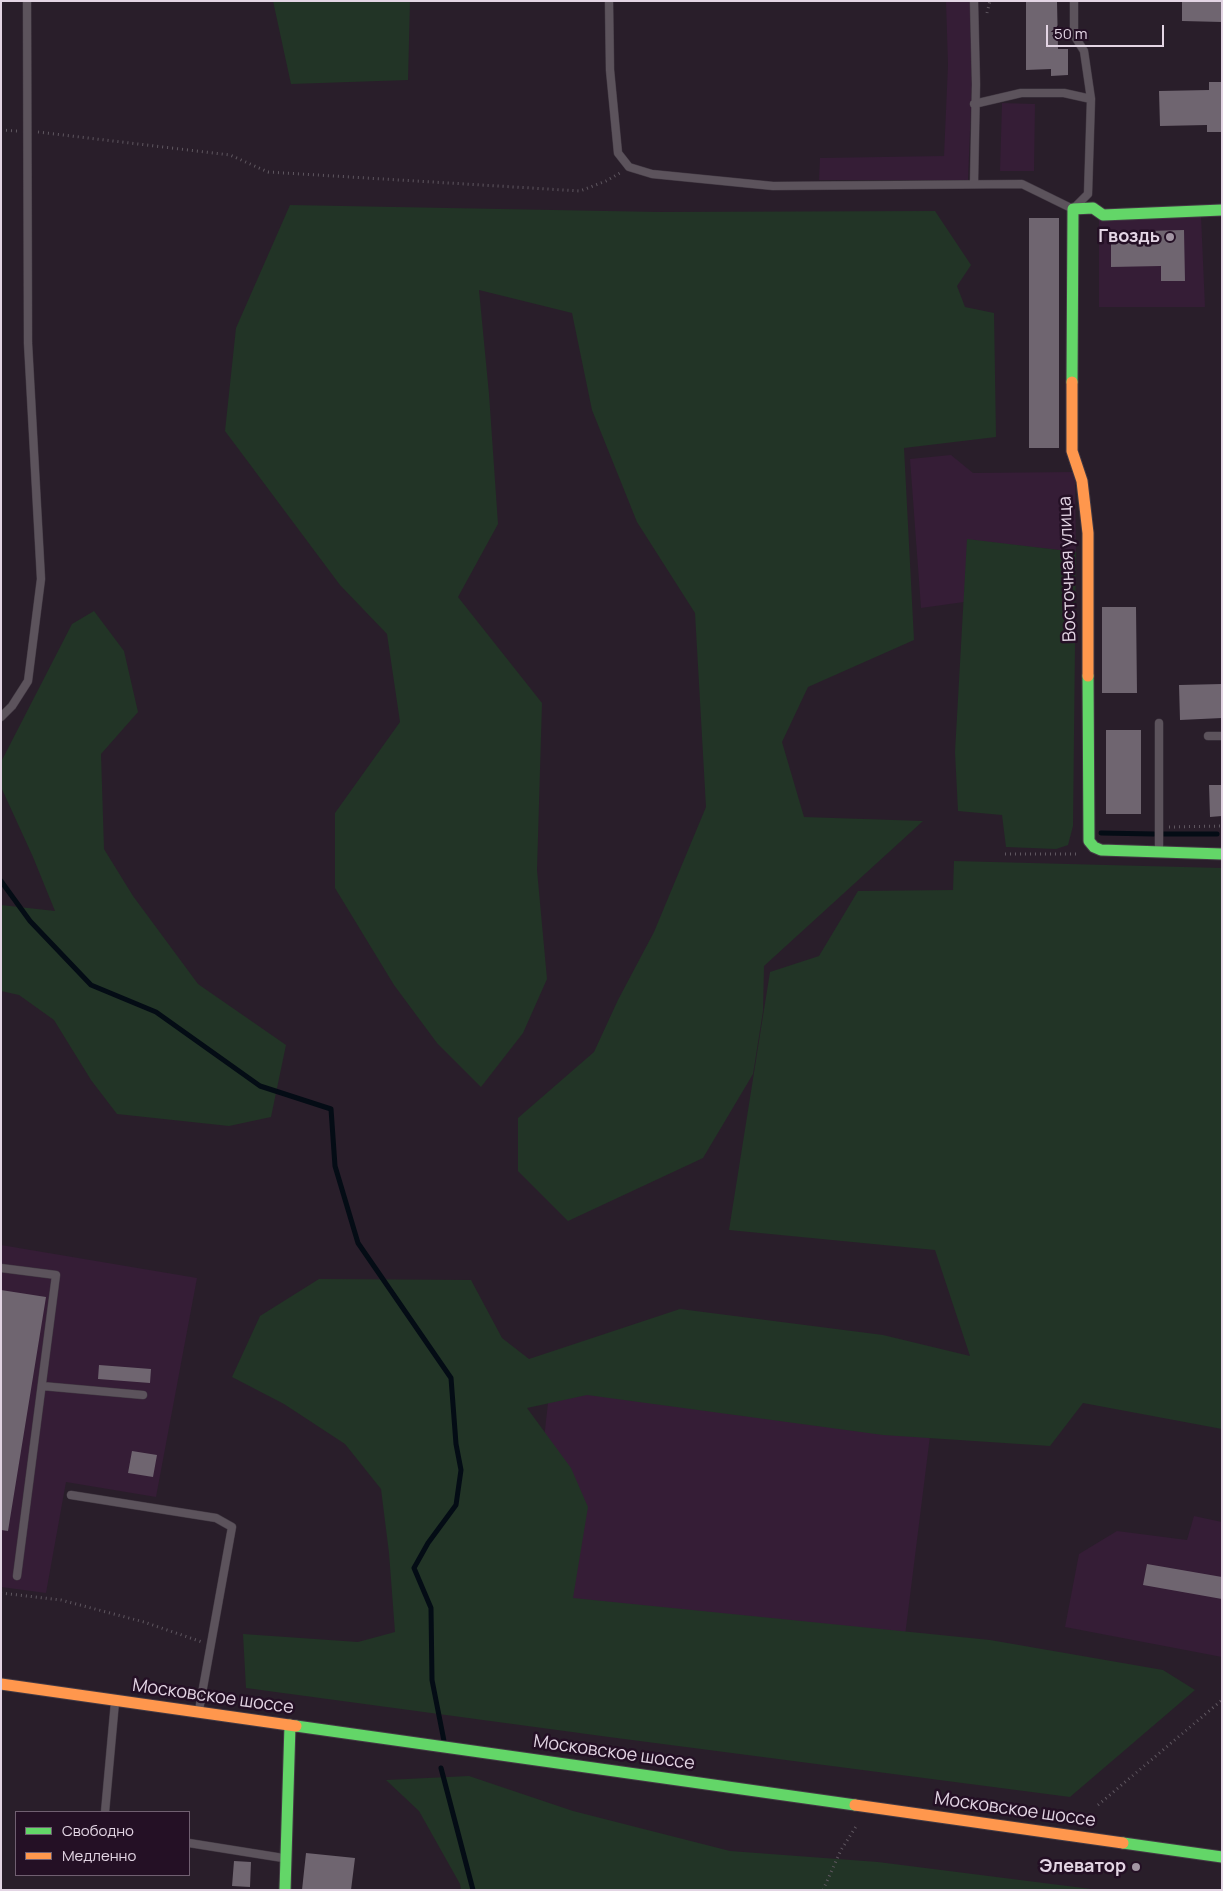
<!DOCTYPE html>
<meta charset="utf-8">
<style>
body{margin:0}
#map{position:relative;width:1223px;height:1891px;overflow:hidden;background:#291e2a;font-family:Manrope,sans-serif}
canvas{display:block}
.frame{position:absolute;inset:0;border:2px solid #e3d5e4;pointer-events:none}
.legend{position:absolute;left:15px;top:1811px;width:175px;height:65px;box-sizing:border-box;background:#241025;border:1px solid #705f71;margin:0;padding:6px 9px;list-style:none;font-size:15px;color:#e3d5e4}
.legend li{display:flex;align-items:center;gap:10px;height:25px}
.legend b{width:25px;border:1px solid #705f71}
.scale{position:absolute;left:1046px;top:25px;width:118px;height:22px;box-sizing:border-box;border:2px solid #e3d5e4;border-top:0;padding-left:6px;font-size:15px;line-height:18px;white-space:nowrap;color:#e3d5e4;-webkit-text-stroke:4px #241025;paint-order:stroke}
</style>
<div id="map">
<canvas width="1223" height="1891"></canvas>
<div class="frame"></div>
<ul class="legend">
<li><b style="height:6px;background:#63d668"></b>Свободно</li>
<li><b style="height:6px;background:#ff974d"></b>Медленно</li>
</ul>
<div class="scale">50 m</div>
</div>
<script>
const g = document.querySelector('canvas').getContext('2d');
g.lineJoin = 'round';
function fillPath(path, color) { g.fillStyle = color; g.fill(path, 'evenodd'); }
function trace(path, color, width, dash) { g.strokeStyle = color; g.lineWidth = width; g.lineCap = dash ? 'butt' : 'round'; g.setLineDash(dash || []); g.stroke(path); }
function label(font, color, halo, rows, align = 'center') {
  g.font = font + ' Manrope,sans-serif'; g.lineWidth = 5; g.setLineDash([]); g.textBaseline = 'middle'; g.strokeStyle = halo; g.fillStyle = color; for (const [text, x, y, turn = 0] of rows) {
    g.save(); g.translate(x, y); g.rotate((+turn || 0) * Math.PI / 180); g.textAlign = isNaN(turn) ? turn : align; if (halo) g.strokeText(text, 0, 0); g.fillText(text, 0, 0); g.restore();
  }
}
const built = new Path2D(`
 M946 1H970L972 81 968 180H819L820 158 944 156 948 65Z
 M1002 103 1035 104 1034 171H1000Z
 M1201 215 1205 307H1099V218Z
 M951 455 973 473 1075 472 1076 552 968 540 964 602 921 608 910 459Z
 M1 1245 197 1278 156 1497 66 1482 46 1593 1 1587Z
 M551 1376 931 1428 901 1668 524 1617Z
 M1194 1516 1222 1522V1657L1065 1627 1079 1554 1117 1531 1187 1540Z`);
const green = new Path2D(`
 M273 1H410L408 80 291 84Z
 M290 205 659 212 935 211 971 265 957 286 965 307 994 313 996 437 904 448 914 640 808 687 782 742 804 817 923 821 764 966 763 1011 753 1074 703 1158 568 1221 518 1171V1118L594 1052 618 1000 654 932 706 807 695 613 637 522 592 410 572 313 479 290 489 394 498 524 458 597 542 703 537 870 547 979 523 1033 481 1087 437 1043 394 985 335 888V813L400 722 387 634 340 585 225 431 236 328Z
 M967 539 1076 552 1073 826 1068 845 1056 849 1006 847 1002 815 958 811 955 752Z
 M94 611 124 651 138 712 101 754 104 849 133 896 198 984 286 1045 271 1117 229 1126 117 1114 91 1080 54 1020 19 995 1 991V905L55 911 33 857 1 787V762L72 624Z
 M954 861 1222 868V1429L1083 1403 1050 1446 883 1435 587 1395 527 1408 571 1468 588 1507 573 1598 990 1640 1163 1670 1195 1690 1070 1797 609 1737 246 1688 243 1634 358 1642 395 1632 389 1553 381 1489 345 1444 284 1404 232 1377 260 1316 319 1279 471 1280 502 1338 529 1359 680 1309 883 1335 970 1356 935 1250 729 1230 770 972 819 956 858 891 953 890Z
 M469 1776 573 1811 730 1851 878 1862 1099 1890H461L460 1884 419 1811 386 1780Z`);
const stream = new Path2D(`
 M1101 833 1154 834
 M1164 834H1217
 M1 881 30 921 91 985 156 1012 260 1086 331 1109 335 1166 358 1243 451 1378 456 1444 461 1470 456 1505 428 1543 414 1568 431 1608 432 1680 444 1741
 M441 1768 473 1890`);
const building = new Path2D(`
 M1026 1H1057L1058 49H1068V75L1051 76V69L1026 70Z
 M1182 1H1222V22L1182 21Z
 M1209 82H1222V132H1207V125L1160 126 1159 91 1209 90Z
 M1029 218H1059V448H1029Z
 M1184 230 1185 281H1161V266L1111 267V232Z
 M1102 607H1136L1137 693H1102Z
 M1222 684V718L1180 720 1179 685Z
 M1106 730H1141V814H1106Z
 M1209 785H1222V816L1210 817Z
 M1 1290 46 1297 8 1531 1 1530Z
 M99 1365 151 1369 150 1383 98 1379Z
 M132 1451 157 1455 153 1477 128 1473Z
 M1147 1564 1222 1577V1599L1143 1585Z
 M306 1853 355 1858 351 1890H302Z
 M234 1861 251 1862 250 1887 232 1886Z`);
const path = new Path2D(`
 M987 13 990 1
 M1 130 17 131
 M38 132 230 155 268 172 580 191 606 181 620 173
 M1169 827 1222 826
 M1005 854H1077
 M1 1593 61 1600 144 1622 202 1642
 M1098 1805 1222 1700
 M823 1890 841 1850 857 1825`);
const lane = new Path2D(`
 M609 1 610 70 618 153 629 167 652 174 773 186 1022 184 1073 209 1088 194 1091 99 1084 51 1074 35V1
 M974 104 1021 93H1064L1091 99
 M974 184 976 84 974 1
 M1 717 12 706 28 681 41 579 28 343 27 1
 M1159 723V851
 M1208 736H1222
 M1 1268 56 1275 17 1576
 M42 1386 143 1395
 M71 1495 216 1518 232 1527 199 1710
 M105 1812 115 1702
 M189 1843 283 1858`);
const fast = new Path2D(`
 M1072 382 1073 209 1093 208 1103 215 1222 210
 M1088 676 1089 841 1094 847 1101 850 1222 854
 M296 1726 855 1805
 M1123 1843 1222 1857
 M285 1890 290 1725`);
const slow = new Path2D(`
 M1072 382V451L1082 481 1088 533V676
 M1 1684 296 1726
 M855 1805 1123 1843`);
const markers = [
 [1170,237,5,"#a295a3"],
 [1136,1867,5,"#a295a3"]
];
const poiNames = [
 ["Гвоздь",1160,237],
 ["Элеватор",1126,1867]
];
const streetNames = [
 ["Восточная улица",1068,569,-92],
 ["Московское шоссе",213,1697,8],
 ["Московское шоссе",614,1753,8],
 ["Московское шоссе",1015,1810,8]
];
fillPath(built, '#351d36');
fillPath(green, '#223426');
trace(stream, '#040c15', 5);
fillPath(building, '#6f6570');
trace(lane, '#433a44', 9);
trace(fast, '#433a44', 13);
trace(slow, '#433a44', 13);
trace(path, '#5f5760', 3, [1, 4]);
trace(lane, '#5c535c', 8);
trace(fast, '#63d668', 11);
trace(slow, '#ff974d', 11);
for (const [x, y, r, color] of markers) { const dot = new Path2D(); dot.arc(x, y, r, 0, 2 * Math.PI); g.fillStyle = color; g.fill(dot); trace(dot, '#241025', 2); }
label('bold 18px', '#e3d5e4', '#241025', poiNames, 'right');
label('18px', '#e3d5e4', '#241025', streetNames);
</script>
